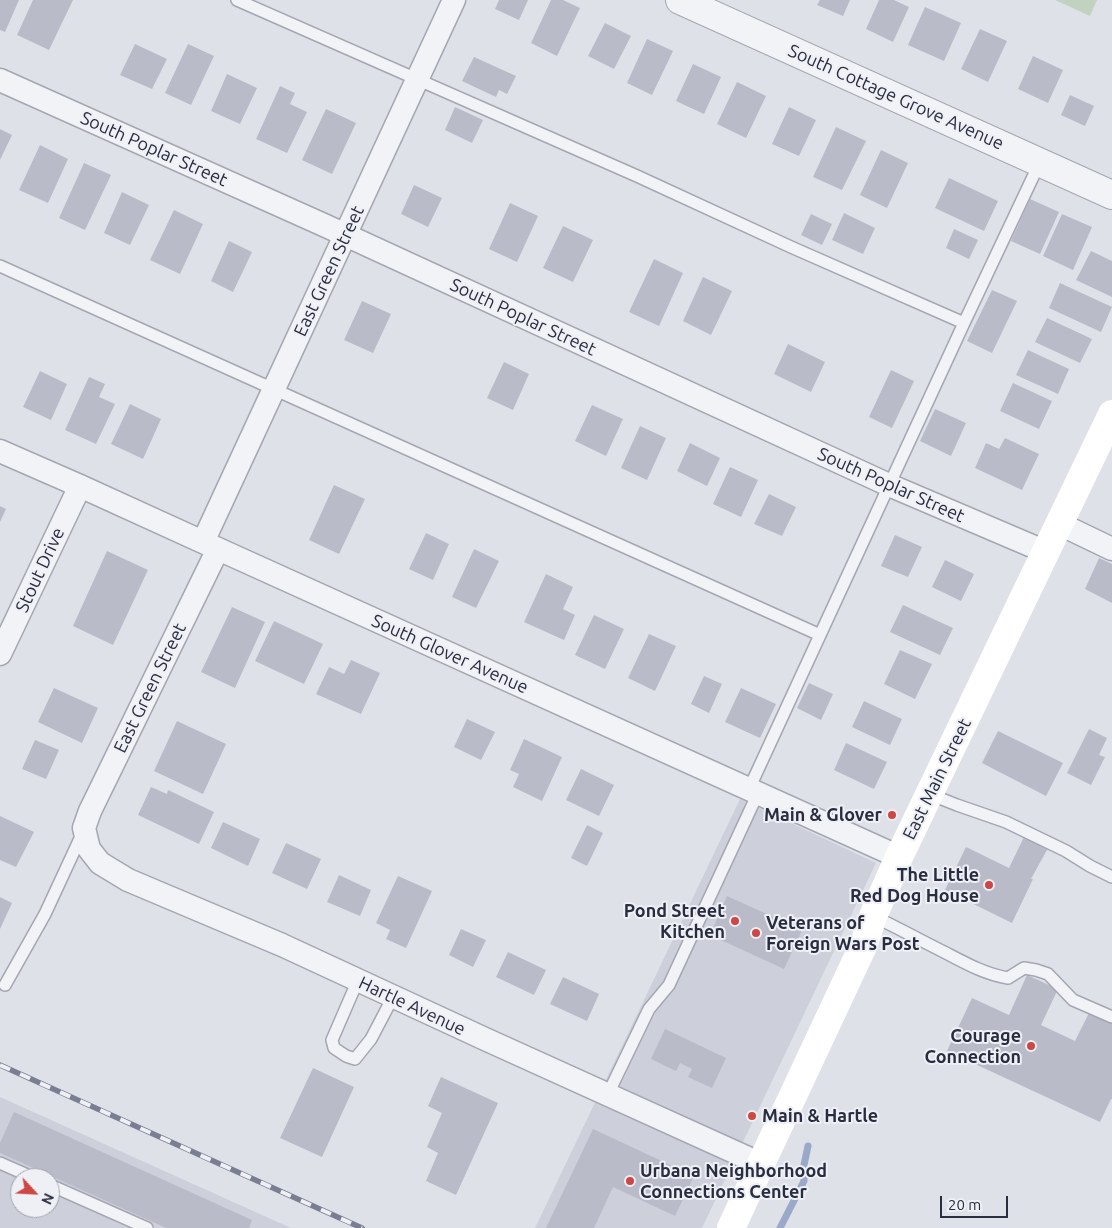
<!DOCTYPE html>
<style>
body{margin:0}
#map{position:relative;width:1112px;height:1228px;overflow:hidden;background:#dfe1e8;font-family:Ubuntu,sans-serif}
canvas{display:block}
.north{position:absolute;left:10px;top:1168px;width:50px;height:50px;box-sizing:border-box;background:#eff0f6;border:1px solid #9fa2ad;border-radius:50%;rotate:115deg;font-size:14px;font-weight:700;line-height:20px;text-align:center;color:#282d3f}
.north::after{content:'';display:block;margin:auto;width:18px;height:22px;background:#cd4744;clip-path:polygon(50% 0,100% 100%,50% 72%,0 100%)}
.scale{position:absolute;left:940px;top:1196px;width:68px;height:22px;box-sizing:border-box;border:2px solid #282d3f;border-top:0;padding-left:6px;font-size:15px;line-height:18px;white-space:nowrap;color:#282d3f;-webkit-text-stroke:4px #eff0f6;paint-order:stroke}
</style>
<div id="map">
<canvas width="1112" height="1228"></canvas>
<div class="north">N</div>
<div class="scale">20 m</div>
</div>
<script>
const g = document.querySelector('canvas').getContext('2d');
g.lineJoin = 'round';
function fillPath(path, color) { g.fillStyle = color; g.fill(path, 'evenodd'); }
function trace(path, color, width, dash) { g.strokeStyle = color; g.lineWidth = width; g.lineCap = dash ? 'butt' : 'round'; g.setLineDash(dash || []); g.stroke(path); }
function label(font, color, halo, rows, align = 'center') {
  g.font = font + ' Ubuntu,sans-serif'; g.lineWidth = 4; g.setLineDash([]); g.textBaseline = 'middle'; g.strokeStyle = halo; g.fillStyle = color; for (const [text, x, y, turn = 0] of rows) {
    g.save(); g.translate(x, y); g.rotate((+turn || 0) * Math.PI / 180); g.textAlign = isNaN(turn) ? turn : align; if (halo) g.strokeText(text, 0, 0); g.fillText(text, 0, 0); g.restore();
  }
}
const built = new Path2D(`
 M740 799 876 863 702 1228H535Z
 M0 1097 291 1228H0ZM20 1178H50V1208H20Z`);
const green = new Path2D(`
 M1055 0H1097L1090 16Z`);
const stream = new Path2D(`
 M780 1228 804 1181V1165L808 1146`);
const building = new Path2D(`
 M0 0H19L5 32 0 30Z
 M33 0H73L49 50 17 35Z
 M499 0H528L519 20 495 9Z
 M551 0H563L580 8 557 56 531 43Z
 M820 0H850L843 16 817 5Z
 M879 0H894L909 7 893 42 866 29Z
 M925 7 961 23 944 61 908 45Z
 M605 23 631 36 614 69 588 56Z
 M980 29 1007 41 988 82 961 69Z
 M647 39 673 51 652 95 627 83Z
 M135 44 167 59 152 89 120 75Z
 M188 44 214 56 191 105 165 93Z
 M1033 56 1063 70 1048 103 1018 89Z
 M474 57 516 76 507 94 499 90 496 97 462 81Z
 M693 64 721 77 704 114 676 101Z
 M227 74 257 88 240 124 211 111Z
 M737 82 766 96 746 138 717 124Z
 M280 86 295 93 290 104 307 112 287 153 256 139Z
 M1070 95 1094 106 1085 126 1061 115Z
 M455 107 483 120 472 143 445 130Z
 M789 107 816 120 799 156 772 144Z
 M326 109 356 123 332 174 302 160Z
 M836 127 866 141 842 190 813 177Z
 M0 129 12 135 0 160Z
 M40 145 68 159 48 203 19 190Z
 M881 150 908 163 887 208 860 195Z
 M84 163 111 175 85 230 59 218Z
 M949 178 998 201 984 231 935 208Z
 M414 185 442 198 428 227 401 214Z
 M122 192 149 205 130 245 104 233Z
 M1030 199 1059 212 1040 254 1011 241Z
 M510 203 538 216 517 262 489 249Z
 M174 210 203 224 180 274 150 260Z
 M844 213 875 228 863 254 832 240Z
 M811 214 832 224 822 245 801 235Z
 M1062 214 1092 227 1073 270 1043 256Z
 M563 226 593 240 573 282 543 268Z
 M954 229 978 240 969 259 946 248Z
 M229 241 252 252 233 292 211 281Z
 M1091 251 1112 261V297L1076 280Z
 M654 259 683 273 659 326 629 312Z
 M703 277 732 291 711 335 683 321Z
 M1060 283 1112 307 1101 332 1049 308Z
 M992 290 1017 301 992 353 967 341Z
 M362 301 391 314 373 353 344 340Z
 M1047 318 1092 339 1080 363 1035 342Z
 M788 344 825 362 811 392 774 374Z
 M1028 350 1069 369 1058 394 1016 375Z
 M504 362 529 374 513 410 487 398Z
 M891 370 914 381 892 428 869 417Z
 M40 371 67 384 51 420 23 407Z
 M89 377 105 384 99 397 115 404 96 444 65 430Z
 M1013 383 1052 401 1039 429 1000 411Z
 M130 404 161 419 143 459 111 444Z
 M592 405 623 419 606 456 575 441Z
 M935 409 966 423 951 456 920 441Z
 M640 426 666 438 647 480 621 468Z
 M1005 438 1039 454 1022 490 975 468 986 443 999 449Z
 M690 443 720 458 707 486 677 471Z
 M730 467 758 480 741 517 713 504Z
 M334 485 365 499 339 554 309 540Z
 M769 494 796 507 782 536 754 524Z
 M0 506 6 509 0 522Z
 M426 533 449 544 433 580 409 569Z
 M895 535 922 547 908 577 881 566Z
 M474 549 499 561 476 608 452 597Z
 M107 551 148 570 113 645 73 626Z
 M1099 558 1112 564V603L1085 589Z
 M945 560 974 574 961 601 932 587Z
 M546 574 573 587 563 609 575 615 564 640 524 622Z
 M903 605 953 628 940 655 890 632Z
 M232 607 265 622 235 688 201 672Z
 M594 615 624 629 605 669 575 655Z
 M274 621 323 644 304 684 255 661Z
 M649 634 676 646 655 691 628 678Z
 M900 650 932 664 915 699 884 684Z
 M351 660 380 673 361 714 316 694 329 667 344 674Z
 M704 676 722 684 709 713 691 704Z
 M809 683 833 694 821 720 797 708Z
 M54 688 98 708 82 743 38 722Z
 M741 688 776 704 760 738 725 722Z
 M864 701 902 719 890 745 852 727Z
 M467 719 495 732 481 760 454 747Z
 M177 721 226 744 203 794 154 771Z
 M1089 729 1107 738 1099 755 1105 757 1091 785 1067 773Z
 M998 731 1063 763 1046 796 982 763Z
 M524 739 562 757 542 801 513 787 519 774 510 770Z
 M35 740 59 750 46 779 22 769Z
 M846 743 887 762 874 789 834 770Z
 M581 769 614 785 599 816 566 800Z
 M151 787 167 794 168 790 214 812 199 844 138 815Z
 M0 816 34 832 16 867 0 860Z
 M223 822 260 839 248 866 211 848Z
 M587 825 603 833 587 866 571 858Z
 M1024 837 1048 848 1031 879H1033L1012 923 945 890 966 847 1009 868Z
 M286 843 321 859 307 889 272 873Z
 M339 875 371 890 360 916 327 902Z
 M398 876 432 891 406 948 386 939 390 930 376 923Z
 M727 896 802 930 784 969 710 935Z
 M0 897 12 903 0 929Z
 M461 929 486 940 473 967 449 955Z
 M508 952 546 970 534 995 496 977Z
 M1027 975 1058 989 1041 1025 1075 1041 1090 1011 1112 1022V1099H1111L1100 1122 947 1051 972 998 1009 1015Z
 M563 977 599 994 587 1021 550 1004Z
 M665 1029 726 1058 712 1088 688 1077 692 1069 680 1063 676 1071 651 1059Z
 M313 1068 354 1087 322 1157 280 1138Z
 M441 1077 498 1103 456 1195 426 1181 438 1153 427 1147 442 1113 428 1106Z
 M14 1112 252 1220 249 1228H166L0 1153V1143Z
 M593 1129 694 1176 675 1216 613 1187 594 1228H546Z`);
const service = new Path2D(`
 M237 0 637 176 791 247 964 323
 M0 266 820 635
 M749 789 964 323 1040 162
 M929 794 957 805 1006 822 1066 851 1090 866 1112 877
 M873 916C898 928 922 941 946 953 967 964 985 974 1008 978L1024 968 1036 970 1048 974 1073 1000 1112 1017
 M358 980 332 1040 334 1048 346 1056 355 1059 371 1039 393 997
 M5 985 45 914 83 832
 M608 1094 649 1009 669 985 758 793
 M0 1163 34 1178
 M50 1185 147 1228`);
const minor = new Path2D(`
 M0 80 326 226 889 485 1046 552
 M0 451 80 486 227 553 899 857
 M1060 524 1112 549
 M203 542 454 0
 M218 549 90 811 84 828 89 849 100 863 128 880 282 945 485 1039 761 1164
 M0 654 80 486`);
const tertiary = new Path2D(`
 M680 0 1112 195`);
const secondary = new Path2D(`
 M731 1228 864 944 873 916 899 857 1112 414`);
const rail = new Path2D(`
 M0 1065 362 1228`);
const markers = [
 [892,815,5,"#cd4744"],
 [989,885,5,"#cd4744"],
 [735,921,5,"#cd4744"],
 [756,933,5,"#cd4744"],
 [1031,1046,5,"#cd4744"],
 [752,1116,5,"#cd4744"],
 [630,1181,5,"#cd4744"]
];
const streetNames = [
 ["South Cottage Grove Avenue",896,97,24],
 ["South Poplar Street",154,149,24],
 ["East Green Street",329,271,-65],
 ["South Poplar Street",523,317,25],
 ["South Poplar Street",891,485,24],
 ["Stout Drive",40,570,-65],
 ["South Glover Avenue",450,654,24],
 ["East Green Street",150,688,-64],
 ["East Main Street",937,779,-64],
 ["Hartle Avenue",412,1006,25]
];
const poiNames = [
 ["Main & Glover",882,815],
 ["The Little",979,875],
 ["Red Dog House",979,896],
 ["Pond Street",725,911],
 ["Kitchen",725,932],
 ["Veterans of",766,923,"left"],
 ["Foreign Wars Post",766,944,"left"],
 ["Courage",1021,1036],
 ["Connection",1021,1057],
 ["Main & Hartle",762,1116,"left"],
 ["Urbana Neighborhood",640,1171,"left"],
 ["Connections Center",640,1192,"left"]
];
fillPath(built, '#cdd0da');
fillPath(green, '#c2d2c0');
trace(stream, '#9aa9c8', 7);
fillPath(building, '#b9bcc8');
trace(service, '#a4a7b2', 14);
trace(minor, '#a4a7b2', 25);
trace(tertiary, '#a4a7b2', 30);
trace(service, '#f2f3f7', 11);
trace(minor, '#f2f3f7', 22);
trace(tertiary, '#f2f3f7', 28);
trace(secondary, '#fff', 28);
trace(rail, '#797e92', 5.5);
trace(rail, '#eff0f6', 4, [11]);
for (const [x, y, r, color] of markers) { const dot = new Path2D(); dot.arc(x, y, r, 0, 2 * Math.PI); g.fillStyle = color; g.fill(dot); trace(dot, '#eff0f6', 2); }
label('18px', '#282d3f', '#eff0f6', streetNames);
label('bold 18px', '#282d3f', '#eff0f6', poiNames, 'right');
</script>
